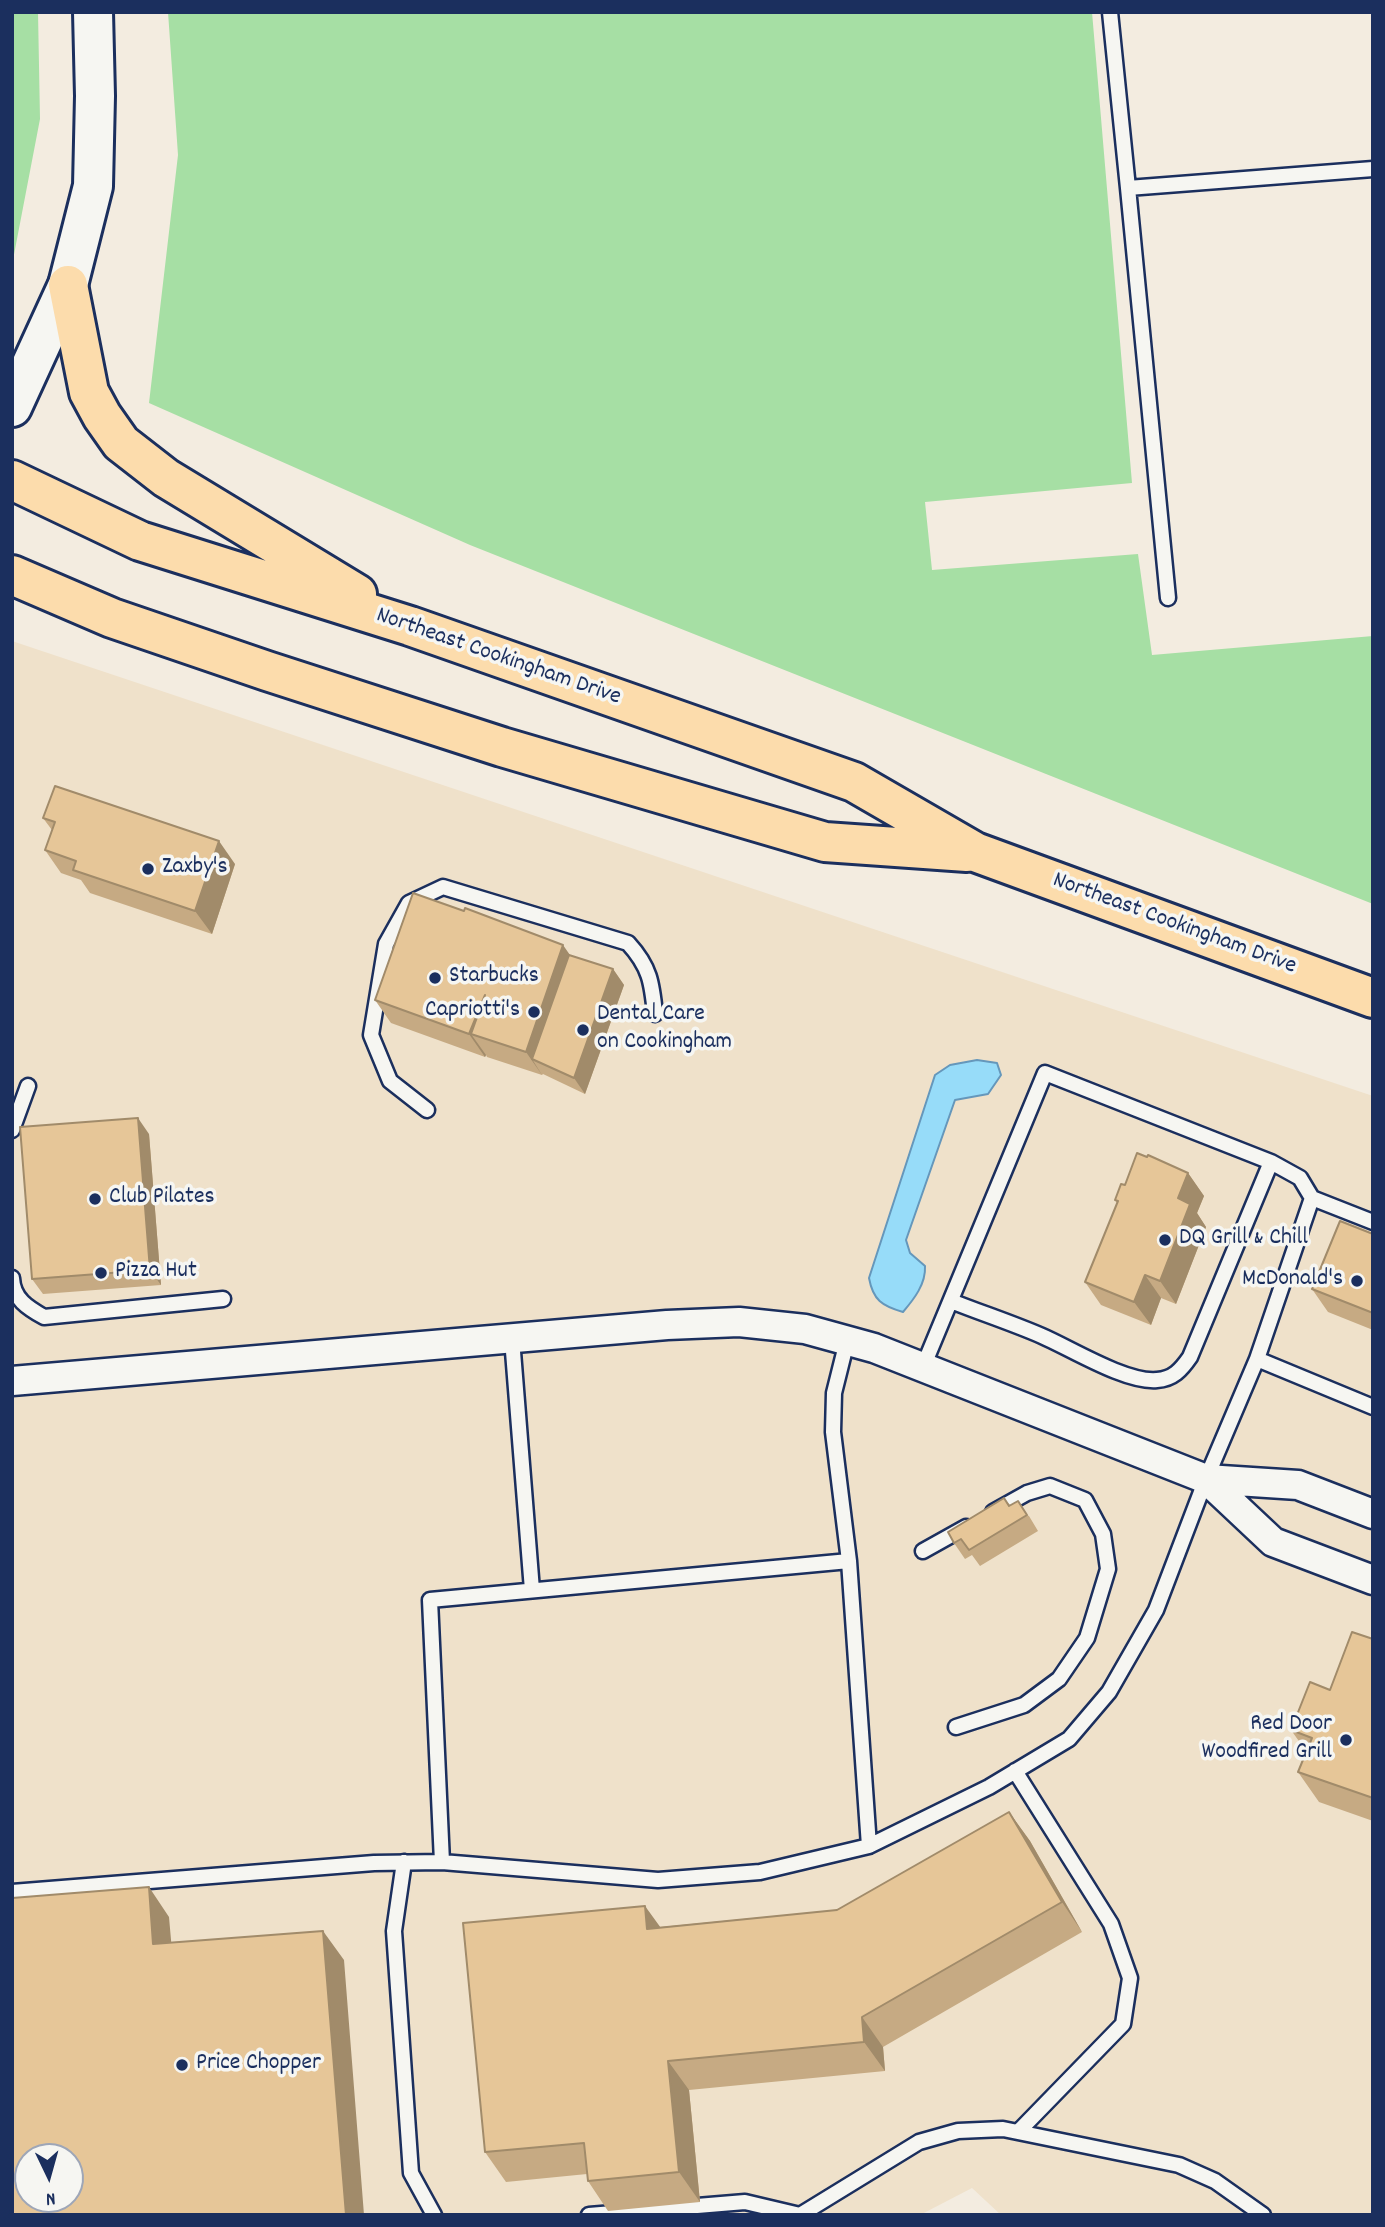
<!DOCTYPE html>
<style>
body{margin:0}
#map{position:relative;width:1385px;height:2227px;overflow:hidden;background:#f3ece0;font-family:Dekko,sans-serif}
canvas{display:block}
.frame{position:absolute;inset:0;border:14px solid #1b2f5e;pointer-events:none}
.north{position:absolute;left:14px;top:2143px;width:70px;height:70px;box-sizing:border-box;background:#f6f6f2;border:2px solid #9ea6b7;border-radius:50%;rotate:175deg;font-size:19px;font-weight:700;line-height:28px;text-align:center;color:#1b2f5e}
.north::after{content:'';display:block;margin:auto;width:24px;height:32px;background:#1b2f5e;clip-path:polygon(50% 0,100% 100%,50% 72%,0 100%)}
</style>
<div id="map">
<canvas width="1385" height="2227"></canvas>
<div class="frame"></div>
<div class="north">N</div>
</div>
<script>
const g = document.querySelector('canvas').getContext('2d');
g.lineJoin = 'round';
function fillPath(path, color) { g.fillStyle = color; g.fill(path, 'evenodd'); }
function trace(path, color, width, dash) { g.strokeStyle = color; g.lineWidth = width; g.lineCap = dash ? 'butt' : 'round'; g.setLineDash(dash || []); g.stroke(path); }
function label(font, color, halo, rows, align = 'center') {
  g.font = font + ' Dekko,sans-serif'; g.lineWidth = 7; g.setLineDash([]); g.textBaseline = 'middle'; g.strokeStyle = halo; g.fillStyle = color; for (const [text, x, y, turn = 0] of rows) {
    g.save(); g.translate(x, y); g.rotate((+turn || 0) * Math.PI / 180); g.textAlign = isNaN(turn) ? turn : align; if (halo) g.strokeText(text, 0, 0); g.fillText(text, 0, 0); g.restore();
  }
}
const built = new Path2D(`
 M12 641 1373 1096V2215H1001L972 2188 920 2215H12ZM28 2157H70V2199H28Z`);
const green = new Path2D(`
 M12 12H38L40 119 12 265Z
 M168 12H1092L1132 483 925 502 932 570 1138 554 1152 655 1373 636V904L470 545 149 403 178 155Z`);
const water = new Path2D(`
 M977 1060 997 1063 1001 1075 988 1094 955 1100 906 1240 910 1253 925 1266C926 1284 914 1299 903 1312 882 1306 873 1300 869 1278L935 1075 950 1065Z`);
const lane = new Path2D(`
 M1110 12 1128 188 1373 169
 M1128 188 1168 598
 M427 1110 390 1081 371 1035 386 944 409 903 443 887 628 943C650 967 652 983 655 1014
 M12 1130 28 1086
 M12 1278C13 1299 28 1308 44 1317L223 1299
 M951 1301C981 1313 1012 1323 1042 1336 1070 1348 1126 1383 1157 1380 1173 1379 1181 1370 1190 1357L1271 1162
 M512 1339 532 1590
 M847 1341 834 1393 833 1432 849 1561
 M1257 1359 1373 1407
 M923 1367 1045 1073 1271 1162 1300 1178 1312 1198
 M923 1551 966 1527
 M956 1727 1024 1705 1059 1679 1087 1638 1108 1569 1103 1534 1085 1500 1050 1486 1027 1493 993 1512
 M1015 1771 1111 1924 1130 1978 1123 2024 1018 2132
 M404 1862 394 1931 411 2173 434 2215
 M442 1862 430 1600 849 1561 869 1846
 M12 1892 374 1863 442 1862 658 1880 760 1872 869 1846 989 1787 1069 1739 1109 1692 1156 1610 1206 1479 1257 1359 1312 1198 1373 1222
 M589 2215 745 2202 800 2215
 M800 2215 919 2142 958 2131 1003 2129 1179 2165 1215 2181 1263 2215`);
const street = new Path2D(`
 M12 1381 667 1325 739 1322 805 1329 874 1348 1206 1479 1298 1485 1373 1514
 M1206 1479 1273 1542 1373 1580`);
const secondary = new Path2D(`
 M12 407 68 285 93 186 95 96 93 12`);
const primary = new Path2D(`
 M68 285 89 392 102 416 121 443 166 478 357 594
 M12 480 140 541 410 626 854 782 975 852 1373 998
 M12 575 112 618 267 671 502 747 825 842 967 852`);
const wall = new Path2D(`
 M43 818 235 864 212 934 90 893 81 880 61 873 45 850 52 830Z
 M570 955 613 969 624 985 585 1094 543 1074 542 1075 487 1057 486 1055 485 1057 391 1023 375 1000Z
 M149 1134 161 1285 43 1294 32 1279Z
 M1188 1173 1204 1196 1197 1213 1206 1227 1176 1304 1161 1298 1151 1325 1101 1305 1085 1282 1117 1203 1115 1200 1125 1185Z
 M1373 1234V1330L1328 1312 1312 1289Z
 M1004 1498 1010 1505 1029 1516 1038 1531 980 1566 972 1555 965 1559 954 1543Z
 M1373 1639V1821L1319 1802 1298 1772 1306 1751 1291 1730 1330 1690Z
 M1009 1812 1030 1841 1082 1932 883 2047 885 2071 689 2090 700 2202 608 2211 588 2181 587 2174 506 2182 485 2152 660 1927 837 1910Z`);
const shadedWall = new Path2D(`
 M219 841 235 864 212 934 195 911Z
 M563 945 579 968 532 1059 542 1075 526 1052Z
 M613 969 624 985 585 1094 574 1078Z
 M485 995 471 1034 486 1055 485 1057 469 1034Z
 M138 1118 149 1134 161 1285 150 1270Z
 M1188 1173 1204 1196 1197 1213 1206 1227 1176 1304 1160 1281 1178 1198Z
 M1145 1275 1161 1298 1151 1325 1134 1302Z
 M1009 1812 1030 1841 1082 1932 1062 1902Z
 M149 1887 169 1917 174 1974 153 1944Z
 M645 1906 666 1935 647 1929Z
 M323 1931 344 1960 364 2215H346Z
 M862 2017 883 2047 885 2071 864 2042Z
 M668 2061 689 2090 700 2202 679 2172Z`);
const building = new Path2D(`
 M55 786 219 841 195 911 73 870 76 861 45 850 55 822 43 818Z
 M413 893 464 911 465 908 563 945 526 1052 471 1034 485 995 469 1034 375 1000Z
 M569 955 613 969 574 1078 532 1059Z
 M138 1118 150 1270 32 1279 20 1127Z
 M1137 1153 1147 1157 1148 1155 1188 1173 1178 1198 1190 1204 1160 1281 1145 1275 1134 1302 1085 1282 1118 1201 1115 1200 1121 1184 1125 1185Z
 M1340 1221 1373 1234V1313L1312 1289Z
 M1004 1498 1009 1506 1018 1501 1027 1515 969 1550 961 1539 954 1543 948 1532Z
 M1352 1632 1373 1639V1798L1298 1772 1312 1738 1291 1730 1310 1682 1330 1690Z
 M1009 1812 1062 1902 862 2017 864 2042 668 2061 679 2172 588 2181 584 2143 485 2152 463 1923 645 1906 647 1929 837 1910Z
 M149 1887 153 1944 323 1931 346 2215H12V1898ZM28 2157H70V2199H28Z`);
const markers = [
 [148,869,7,"#1b2f5e"],
 [435,978,7,"#1b2f5e"],
 [534,1012,7,"#1b2f5e"],
 [583,1030,7,"#1b2f5e"],
 [95,1199,7,"#1b2f5e"],
 [1165,1240,7,"#1b2f5e"],
 [101,1273,7,"#1b2f5e"],
 [1357,1281,7,"#1b2f5e"],
 [1346,1740,7,"#1b2f5e"],
 [182,2065,7,"#1b2f5e"]
];
const streetNames = [
 ["Northeast Cookingham Drive",498,658,19],
 ["Northeast Cookingham Drive",1174,925,20]
];
const poiNames = [
 ["Zaxby's",162,869],
 ["Starbucks",449,978],
 ["Capriotti's",520,1012,"right"],
 ["Dental Care",597,1016],
 ["on Cookingham",597,1044],
 ["Club Pilates",109,1199],
 ["DQ Grill & Chill",1179,1240],
 ["Pizza Hut",115,1273],
 ["McDonald's",1343,1281,"right"],
 ["Red Door",1332,1726,"right"],
 ["Woodfired Grill",1332,1754,"right"],
 ["Price Chopper",196,2065]
];
fillPath(built, '#efe1ca');
fillPath(green, '#a6dfa4');
fillPath(water, '#97dcf9');
trace(water, '#6597bb', 2);
trace(lane, '#1b2f5e', 19);
trace(street, '#1b2f5e', 33);
trace(secondary, '#1b2f5e', 44);
trace(primary, '#1b2f5e', 44);
trace(lane, '#f6f6f2', 14);
trace(street, '#f6f6f2', 28);
trace(secondary, '#f6f6f2', 38);
trace(primary, '#fcdcac', 38);
fillPath(wall, '#c6aa83');
fillPath(shadedWall, '#a18b6a');
fillPath(building, '#e6c698');
trace(building, '#a18b6a', 2);
for (const [x, y, r, color] of markers) { const dot = new Path2D(); dot.arc(x, y, r, 0, 2 * Math.PI); g.fillStyle = color; g.fill(dot); trace(dot, '#f6f6f2', 2.5); }
label('24px', '#1b2f5e', '#f6f6f2', streetNames);
label('24px', '#1b2f5e', '#f6f6f2', poiNames, 'left');
</script>
